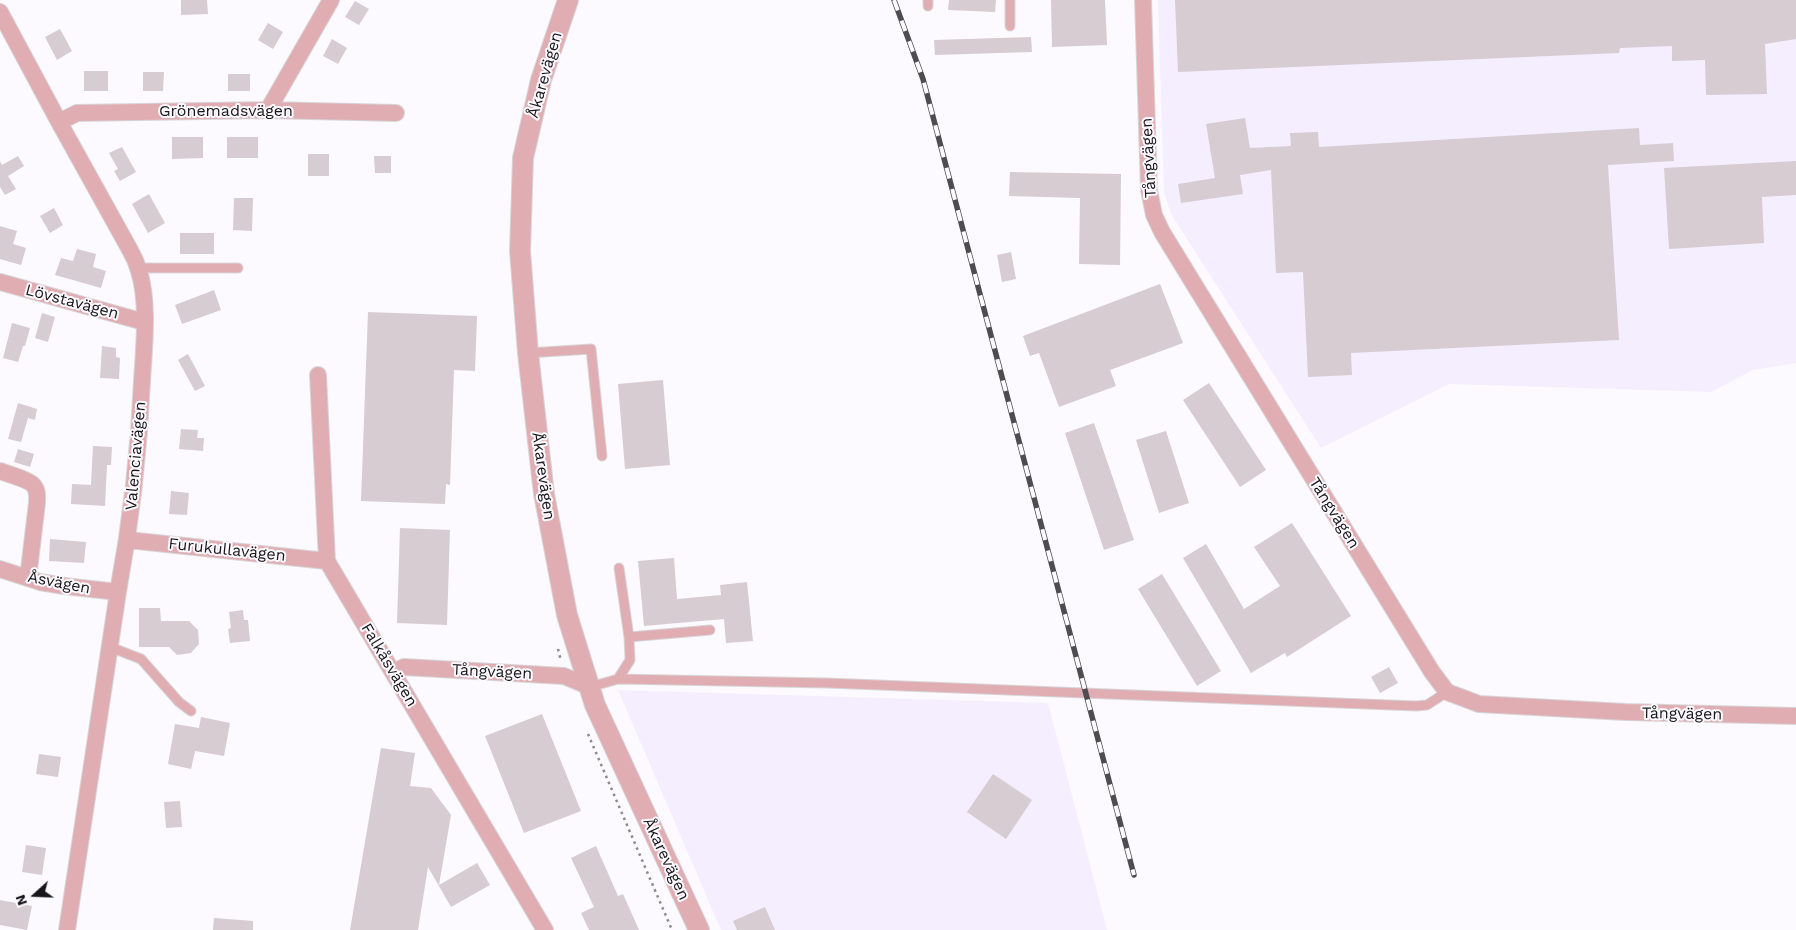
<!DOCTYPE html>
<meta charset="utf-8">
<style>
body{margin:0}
#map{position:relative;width:1796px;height:930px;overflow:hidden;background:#fcfafe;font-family:"Work Sans",sans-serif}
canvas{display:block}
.north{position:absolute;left:10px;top:870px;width:50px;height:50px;-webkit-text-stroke:4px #fcfafe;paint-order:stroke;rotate:250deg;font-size:14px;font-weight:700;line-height:20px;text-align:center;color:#171619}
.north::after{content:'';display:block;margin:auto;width:18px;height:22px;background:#171619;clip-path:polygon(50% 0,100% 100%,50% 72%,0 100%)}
</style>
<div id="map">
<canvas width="1796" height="930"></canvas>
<div class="north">N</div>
</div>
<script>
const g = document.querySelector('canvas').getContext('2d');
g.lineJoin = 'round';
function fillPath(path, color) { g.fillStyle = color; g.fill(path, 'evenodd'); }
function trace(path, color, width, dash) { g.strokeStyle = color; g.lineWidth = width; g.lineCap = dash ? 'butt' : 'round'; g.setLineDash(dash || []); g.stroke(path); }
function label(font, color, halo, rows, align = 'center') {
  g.font = font + ' "Work Sans",sans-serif'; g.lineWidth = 4; g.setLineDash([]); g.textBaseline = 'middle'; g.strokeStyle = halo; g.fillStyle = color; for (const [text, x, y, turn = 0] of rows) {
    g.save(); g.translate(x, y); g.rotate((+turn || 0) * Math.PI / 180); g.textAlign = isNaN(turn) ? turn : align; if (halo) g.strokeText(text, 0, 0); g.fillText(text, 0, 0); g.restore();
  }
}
const built = new Path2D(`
 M1158 0H1796V363L1753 370 1711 392 1449 384 1321 448 1171 214 1164 192Z
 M618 690 1048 703 1107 930H721Z`);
const building = new Path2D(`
 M181 0H207L208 14 181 15Z
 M949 0H996L995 12 948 10Z
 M1051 0H1105L1107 45 1052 47Z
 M1175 0H1796V39L1765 44 1767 94 1706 95 1705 60 1672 61V46L1620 48 1619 53 1178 72Z
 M355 1 369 9 359 25 345 17Z
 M268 23 283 32 273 49 258 40Z
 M60 29 72 51 57 60 45 37Z
 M1031 37 1032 52 935 55 934 40Z
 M332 39 347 48 338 64 323 56Z
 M84 71H108V91H84Z
 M143 72H164L163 91H143Z
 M228 74H250V91H228Z
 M1245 118 1250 148 1291 146 1290 133 1318 132 1319 147 1639 128 1640 145 1673 143 1674 161 1608 165 1619 340 1351 353 1352 375 1308 377 1303 272 1276 273 1271 170 1240 175 1243 194 1181 203 1178 184 1215 178 1206 124Z
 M172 137H203V158L172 159Z
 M227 137H258V158H227Z
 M122 147 136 172 120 181 114 171 118 169 109 153Z
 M308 154H329V176H308Z
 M18 156 24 166 8 176 16 189 5 195 0 187V161L2 165Z
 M374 156H391V173H375Z
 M1796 161V195L1762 197 1764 243 1669 249 1664 168Z
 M1010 172 1121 174 1120 265 1079 264 1080 198 1009 196Z
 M149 194 165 223 148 233 132 204Z
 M234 198H253L252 231 233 230Z
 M54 208 63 225 50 233 40 216Z
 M0 226 17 231 13 244 26 248 21 265 0 259Z
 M180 233H214V254H180Z
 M77 249 96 254 93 267 106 271 101 288 55 275 61 258 73 261Z
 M1011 252 1016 279 1002 282 997 255Z
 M1160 284 1183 343 1110 370 1116 386 1059 407 1039 353 1030 356 1023 336Z
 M214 290 221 310 182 324 175 305Z
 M368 312 477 316 475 371 454 370 450 485 446 484 445 504 361 501Z
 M42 313 55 317 48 342 35 338Z
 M12 323 30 328 25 346H23L18 362 3 358Z
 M102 346 116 348V357L120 358 119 379 100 378Z
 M188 354 205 386 195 391 178 360Z
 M663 380 670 465 625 469 618 384Z
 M1209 383 1266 470 1240 487 1183 400Z
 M18 403 37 409 35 420 28 418 21 442 8 439Z
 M1094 423 1134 540 1104 550 1065 433Z
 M181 429 198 430 197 438H204L203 451 179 449Z
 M1166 431 1189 503 1159 513 1136 440Z
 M93 446 112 447 111 465H107L105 506 71 504 72 484 91 485Z
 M18 449 34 454 30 467 14 462Z
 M171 491 189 493 187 515 169 514Z
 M1292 523 1351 616 1287 657 1285 653 1251 673 1183 558 1206 544 1244 609 1280 586 1254 547Z
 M400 528 450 530 447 625 397 623Z
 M50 539 86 542 84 563 49 561Z
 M674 558 677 599 721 595 720 585 747 582 753 641 726 643 724 619 644 626 638 561Z
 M1162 574 1221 671 1197 686 1138 589Z
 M139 608H160L161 621H189L198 630 199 644 191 653 177 655 169 647H139Z
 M243 610 244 620H248L250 641 230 643 228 629 231 628 229 612Z
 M1389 667 1398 683 1380 693 1371 677Z
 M542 714 581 811 524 833 485 736Z
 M201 717 230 723 224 756 195 751 191 769 168 764 175 724 199 728Z
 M381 748 415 753 410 786 431 788 451 815 439 885 477 863 490 885 451 907 428 867 418 930H350Z
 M39 754 61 757 58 777 36 774Z
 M993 774 1032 800 1006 839 967 812Z
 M180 801 182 827 166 828 164 802Z
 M26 845 46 848 42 875 22 872Z
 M596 846 618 896 623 894 639 930H589L581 913 594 907 571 858Z
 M0 900 32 906 27 930 0 925Z
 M765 907 775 930H737L733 921Z
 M214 918 253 921V930H213Z`);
const path = new Path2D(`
 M558 649 561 661
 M588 734 672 930`);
const service = new Path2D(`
 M928 0V6
 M1010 26V0
 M139 268H238
 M528 353 591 349 602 456
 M629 637 710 630
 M110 647 141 659 179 702 191 711
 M618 679 630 660 629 637 619 568
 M590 687 618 679 827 683 1416 706 1427 705 1447 692`);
const minor = new Path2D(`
 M1143 0 1149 190 1154 215 1162 232 1432 672 1447 692 1479 704 1625 712 1796 716
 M0 12 59 122 130 250C134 257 137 264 139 271 149 304 144 347 142 381 139 452 131 522 118 592L67 930
 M268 110 331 0
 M59 122 77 113 268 110 396 113
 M0 282 144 322
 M318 375 327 561 545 930
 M0 471C8 474 30 480 34 486 38 491 37 497 37 503L28 578
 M128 540 327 561
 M0 569 40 582 64 586 118 592
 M394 672 404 667 564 676 590 687`);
const tertiary = new Path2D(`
 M568 0 541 80 523 158 520 251 528 353 544 494 567 615 595 705 699 930`);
const rail = new Path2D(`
 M894 0 923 79 1134 875`);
const streetNames = [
 ["Åkarevägen",545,75,-74],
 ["Grönemadsvägen",226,111],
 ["Tångvägen",1149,158,-93],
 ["Lövstavägen",72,302,15],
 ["Valenciavägen",136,456,-85],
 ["Åkarevägen",543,476,82],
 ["Tångvägen",1334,513,58],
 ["Furukullavägen",227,550,6],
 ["Åsvägen",59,583,11],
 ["Falkåsvägen",389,665,59],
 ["Tångvägen",492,672,3],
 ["Tångvägen",1682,714,1],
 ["Åkarevägen",666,859,65]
];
fillPath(built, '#f4eeff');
fillPath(building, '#d7ccd1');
trace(service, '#d7d6d9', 11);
trace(minor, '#d7d6d9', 18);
trace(tertiary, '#d7d6d9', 22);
trace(path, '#8b8a8d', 2.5, [2.5, 4]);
trace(service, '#e0aeb2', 9);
trace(minor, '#e0aeb2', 16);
trace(tertiary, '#e0aeb2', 20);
trace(rail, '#4e4c50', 5.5);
trace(rail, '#fcfafe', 4, [11]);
label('16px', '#171619', '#fcfafe', streetNames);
</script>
